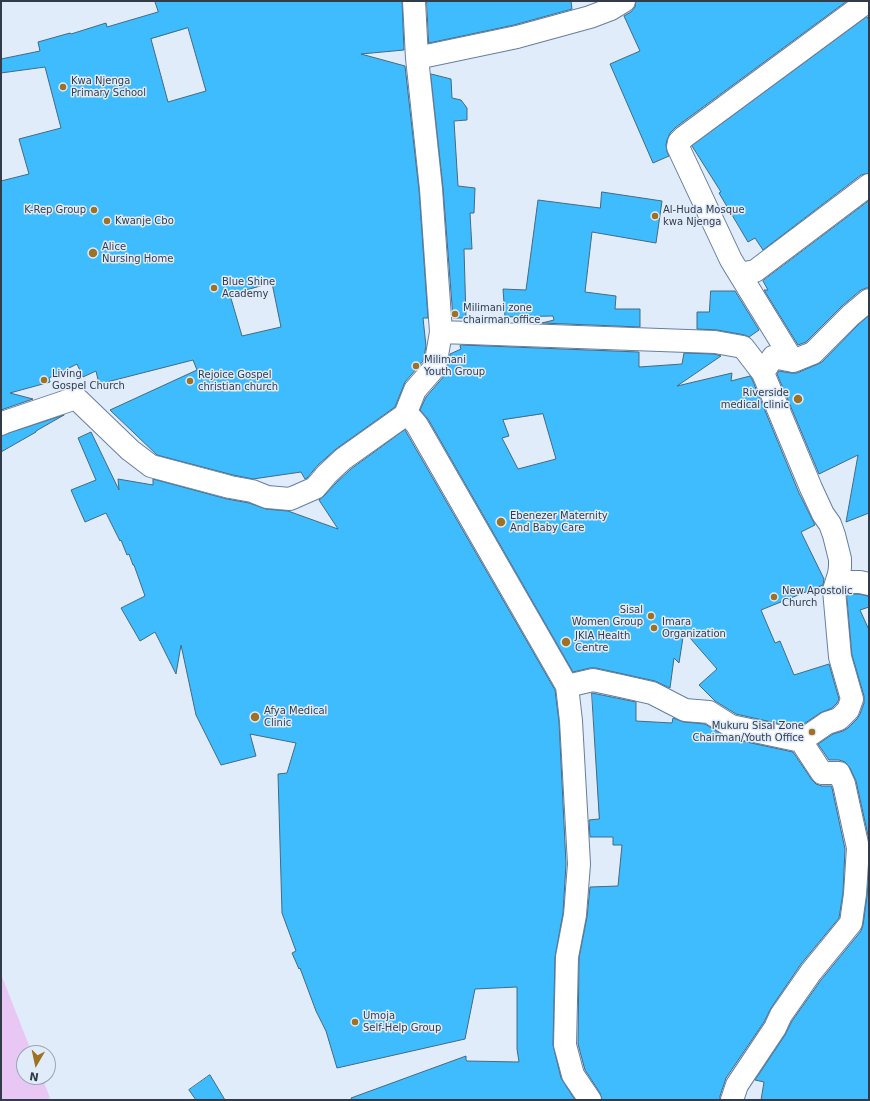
<!DOCTYPE html>
<style>
body{margin:0}
#map{position:relative;width:870px;height:1101px;overflow:hidden;background:#e1ecfb;font-family:"DejaVu Sans",sans-serif}
canvas{display:block}
.frame{position:absolute;inset:0;border:2px solid #313b4a;pointer-events:none}
.north{position:absolute;left:16px;top:1045px;width:40px;height:40px;box-sizing:border-box;background:#e1ecfb;border:1px solid #9ba5b4;border-radius:50%;rotate:189deg;font-size:11px;font-weight:700;line-height:16px;text-align:center;color:#313b4a}
.north::after{content:'';display:block;margin:auto;width:14px;height:18px;background:#9f7123;clip-path:polygon(50% 0,100% 100%,50% 72%,0 100%)}
</style>
<div id="map">
<canvas width="870" height="1101"></canvas>
<div class="frame"></div>
<div class="north">N</div>
</div>
<script>
const g = document.querySelector('canvas').getContext('2d');
g.lineJoin = 'round';
function fillPath(path, color) { g.fillStyle = color; g.fill(path, 'evenodd'); }
function trace(path, color, width, dash) { g.strokeStyle = color; g.lineWidth = width; g.lineCap = dash ? 'butt' : 'round'; g.setLineDash(dash || []); g.stroke(path); }
function label(font, color, halo, rows, align = 'center') {
  g.font = font + ' "DejaVu Sans",sans-serif'; g.lineWidth = 3; g.setLineDash([]); g.textBaseline = 'middle'; g.strokeStyle = halo; g.fillStyle = color; for (const [text, x, y, turn = 0] of rows) {
    g.save(); g.translate(x, y); g.rotate((+turn || 0) * Math.PI / 180); g.textAlign = isNaN(turn) ? turn : align; if (halo) g.strokeText(text, 0, 0); g.fillText(text, 0, 0); g.restore();
  }
}
const green = new Path2D(`
 M1 974 32 1053H24V1077H42L50 1098 45 1100H1Z`);
const building = new Path2D(`
 M155 1H402L404 50 361 54 405 66 419 190 428 318H423L426 346 423 361 405 382 395 407 336 449 318 465 307 478 305 479 301 472 253 479 233 475 157 455 110 410 197 370 193 360 99 384 96 371 83 377 77 364 49 378 50 382 10 393 33 399 1 410V181L29 174 19 139 61 128 45 67 1 73V59L40 51 38 42 70 33 71 34 106 23 107 27 158 12ZM188 28 206 91 168 102 151 39ZM272 283 281 327 242 336 230 295Z
 M427 1H571L572 9 514 25 429 43Z
 M636 1H847L676 127 670 133 667 140 666 145 667 152 669 156 653 163 610 64 640 51 624 16 631 12 635 7Z
 M867 17 869 20V173L861 175 763 250 755 238 748 242 719 193 721 192 692 146Z
 M431 74 451 79 452 98 461 100 467 108V120L454 121 458 186 475 188 474 213H470L472 249H464L466 318H453L443 188Z
 M602 192 662 201 656 243 592 232 585 292 616 296 615 309H640V327L542 323 554 320 553 316 505 317 503 289 526 290 538 200 600 208Z
 M869 201V288H866L861 290 842 306 806 342 798 345 764 290H768L763 281Z
 M711 291H735L759 330 749 337 745 335 717 330 697 329V312H709Z
 M869 316V513L846 522 858 455 819 474 777 374 779 371 791 373H797L818 364 822 362 859 324Z
 M462 345 639 352V367L682 364 684 353 714 354 721 356 677 386 732 373 731 381 750 376 752 379 799 493 815 525 801 532 824 579 823 585 761 610 775 643 780 641 794 675 829 664 839 699 837 703 832 708 820 713 798 728 736 714 715 701 699 685 717 669 684 631 679 663 674 658 670 688 655 681 596 668H590L573 672 428 419 420 410 426 397 445 375 447 369 450 354 461 349 460 346ZM543 414 556 459 518 469 502 438 509 436 503 420Z
 M64 415 36 431V432L1 452V436Z
 M405 430 555 690 559 722 566 864 563 913 555 957 553 1045 561 1078 575 1100H352L351 1098 466 1056V1060L467 1061 519 1062 517 1049V987L475 989 465 1039 337 1068 326 1031 316 1011 300 968 299 969 292 953 296 951 282 913 278 774 287 773 296 743 250 734 256 756 221 765 196 715 181 645 176 674 155 632 140 641 121 608 145 596 134 565H133L129 554 127 555 121 540 120 541 106 513 85 522 71 490 96 480 78 438 91 432 119 490 118 479 153 485V479L227 499 249 503 266 509 288 511 338 529 319 500 324 496 336 483 351 469Z
 M847 594H859L868 596 869 598V607L860 610 869 630V840L856 781 850 768 845 762 839 760H829L818 744 833 734 843 731 848 728 857 719 860 714 864 703V696L852 655Z
 M592 693 636 702V721L672 723 673 718 684 722 705 724 728 738 793 752 812 780 816 784 822 786H831L832 788 845 849 843 893 839 918 801 964 771 1008 764 1022 726 1078 720 1096V1100H602L600 1093 585 1070 578 1044 579 958 587 917 590 887 618 886 622 845H613V837H590L589 820 599 819Z
 M869 871V1100H761L764 1082 755 1080 785 1035 792 1021 821 980 861 931 863 925 867 896Z
 M210 1075 225 1100H196L189 1090Z`);
const minor = new Path2D(`
 M417 58 517 37 590 17 611 9 624 1
 M740 274 755 271 869 185
 M441 332 715 342 743 347 763 373 811 488 823 514 830 524 834 535 840 559V567L839 574 834 590 840 657 852 699 848 710 839 719 827 723 801 741 731 726 709 712 685 710 652 693 621 686 593 680 567 686
 M793 361 731 260 678 147 679 142 684 137 868 1
 M763 373 773 357 793 361 813 353 851 315 869 300
 M405 415 412 419 417 425 567 686 571 721 579 864 575 915 567 957 565 1045 573 1075 590 1100
 M1 424 5 422 76 398 130 450 151 466 230 487 252 491 267 497 290 499 315 488 327 474 343 459 405 415 415 390 435 367 441 332 431 189 417 58 414 1
 M837 582H860L869 584
 M732 1100 737 1085 775 1028 781 1015 811 972 851 923 855 894 858 848 844 784 839 773H822L801 741`);
const markers = [
 [63,87,4,"#9f7123"],
 [94,210,4,"#9f7123"],
 [655,216,4,"#9f7123"],
 [107,221,4,"#9f7123"],
 [93,253,5,"#9f7123"],
 [214,288,4,"#9f7123"],
 [455,314,4,"#9f7123"],
 [416,366,4,"#9f7123"],
 [44,380,4,"#9f7123"],
 [190,381,4,"#9f7123"],
 [798,399,5,"#9f7123"],
 [501,522,5,"#9f7123"],
 [774,597,4,"#9f7123"],
 [651,616,4,"#9f7123"],
 [654,628,4,"#9f7123"],
 [566,642,5,"#9f7123"],
 [255,717,5,"#9f7123"],
 [812,732,4,"#9f7123"],
 [355,1022,4,"#9f7123"]
];
const poiNames = [
 ["Kwa Njenga",71,81],
 ["Primary School",71,93],
 ["K-Rep Group",86,210,"right"],
 ["Al-Huda Mosque",663,210],
 ["kwa Njenga",663,222],
 ["Kwanje Cbo",115,221],
 ["Alice",102,247],
 ["Nursing Home",102,259],
 ["Blue Shine",222,282],
 ["Academy",222,294],
 ["Milimani zone",463,308],
 ["chairman office",463,320],
 ["Milimani",424,360],
 ["Youth Group",424,372],
 ["Living",52,374],
 ["Gospel Church",52,386],
 ["Rejoice Gospel",198,375],
 ["christian church",198,387],
 ["Riverside",789,393,"right"],
 ["medical clinic",789,405,"right"],
 ["Ebenezer Maternity",510,516],
 ["And Baby Care",510,528],
 ["New Apostolic",782,591],
 ["Church",782,603],
 ["Sisal",643,610,"right"],
 ["Women Group",643,622,"right"],
 ["Imara",662,622],
 ["Organization",662,634],
 ["JKIA Health",575,636],
 ["Centre",575,648],
 ["Afya Medical",264,711],
 ["Clinic",264,723],
 ["Mukuru Sisal Zone",804,726,"right"],
 ["Chairman/Youth Office",804,738,"right"],
 ["Umoja",363,1016],
 ["Self-Help Group",363,1028]
];
fillPath(green, '#e8c7f5');
fillPath(building, '#3ebcfe');
trace(building, '#426a83', 1);
trace(minor, '#667ea0', 24);
trace(minor, '#fff', 22);
for (const [x, y, r, color] of markers) { const dot = new Path2D(); dot.arc(x, y, r, 0, 2 * Math.PI); g.fillStyle = color; g.fill(dot); trace(dot, '#e1ecfb', 1.5); }
label('10px', '#313b4a', '#e1ecfb', poiNames, 'left');
</script>
